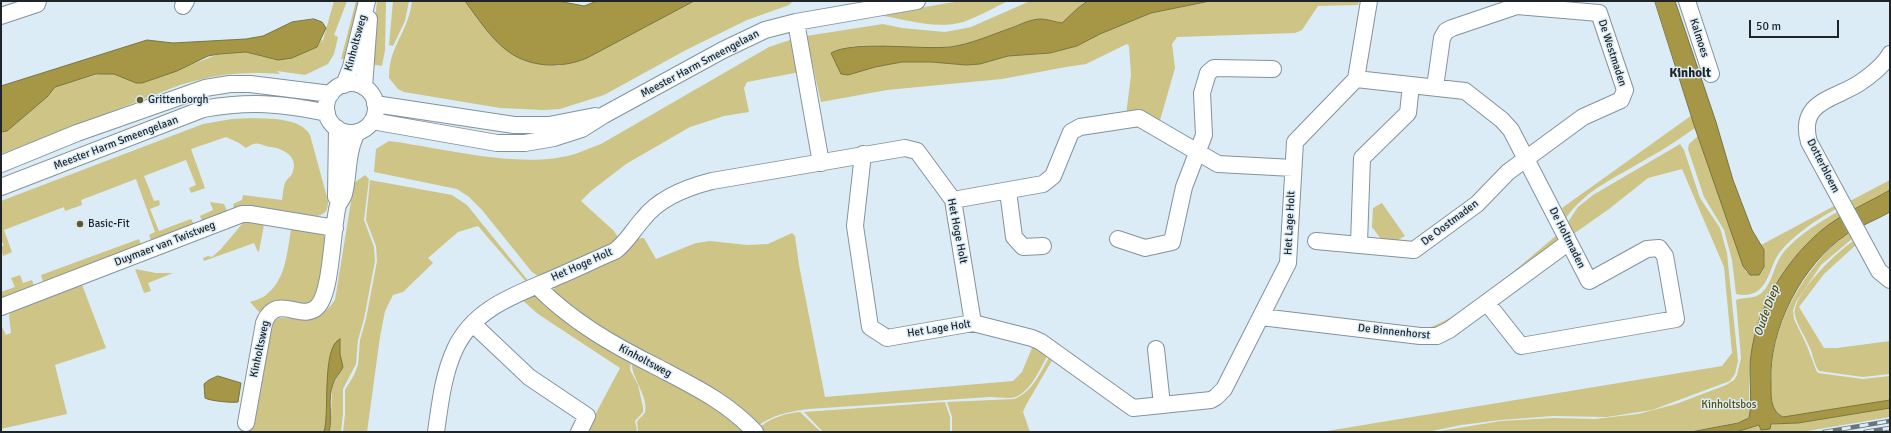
<!DOCTYPE html>
<style>
body{margin:0}
#map{position:relative;width:1891px;height:433px;overflow:hidden;background:#dbecf7;font-family:Signika,sans-serif}
canvas{display:block}
.frame{position:absolute;inset:0;border:2px solid #1e2428;pointer-events:none}
.scale{position:absolute;left:1749px;top:20px;width:90px;height:18px;box-sizing:border-box;border:2px solid #1e2428;border-top:0;padding-left:5px;font-size:12px;line-height:14px;white-space:nowrap;color:#1e2428;-webkit-text-stroke:3px #dbecf7;paint-order:stroke}
</style>
<div id="map">
<canvas width="1891" height="433"></canvas>
<div class="frame"></div>
<div class="scale">50 m</div>
</div>
<script>
const g = document.querySelector('canvas').getContext('2d');
g.lineJoin = 'round';
function fillPath(path, color) { g.fillStyle = color; g.fill(path, 'evenodd'); }
function trace(path, color, width, dash) { g.strokeStyle = color; g.lineWidth = width; g.lineCap = dash ? 'butt' : 'round'; g.setLineDash(dash || []); g.stroke(path); }
function label(font, color, halo, rows, align = 'center') {
  g.font = font + ' Signika,sans-serif'; g.lineWidth = 3; g.setLineDash([]); g.textBaseline = 'middle'; g.strokeStyle = halo; g.fillStyle = color; for (const [text, x, y, turn = 0] of rows) {
    g.save(); g.translate(x, y); g.rotate((+turn || 0) * Math.PI / 180); g.textAlign = isNaN(turn) ? turn : align; if (halo) g.strokeText(text, 0, 0); g.fillText(text, 0, 0); g.restore();
  }
}
const green = new Path2D(`
 M334 1H347L334 35 338 37 334 54 328 64 305 75 277 71 280 74C243 71 216 74 180 85L1 154V132L7 131 47 97 54 87 62 84 104 73 114 74 136 83 148 81 219 54 246 52 264 57 292 58 317 47 322 39 323 44V40Z
 M356 1H361L348 60 341 59Z
 M377 1H386L385 50 382 66 370 64Z
 M393 1H409L405 21 393 46 389 45Z
 M412 1H465L505 49 534 63 559 66 614 43 694 1H793L789 5 747 20 686 50 604 95 560 109 543 110 500 108 404 92 398 89 389 78C389 70 390 61 393 53 400 35 410 21 412 1Z
 M960 1H1008C993 8 978 17 963 22 935 30 905 19 878 15Z
 M1030 1H1088L1078 8 1062 23C1055 22 1048 19 1041 19 1028 19 1015 26 1003 31 982 39 962 46 939 48 913 50 851 39 831 53L834 59 875 67 902 62H931L966 65 980 64 1008 56 1050 53 1077 46 1100 34 1151 13 1210 1H1359L1358 5 1318 6 1302 30 1295 33 1177 37 1172 44 1175 68 1159 124 1126 115 1131 75 1129 46 1127 44 1086 64 1066 67 1002 79 887 90 821 102 806 36 883 24 902 28 945 32 971 27Z
 M793 39 800 72 747 82 744 88 749 112 724 116 690 127 626 164 591 191 581 201 614 231 618 237 610 245 538 276 532 272 482 210 469 197 457 189 374 172 376 149 389 141C444 148 522 170 575 154 584 151 592 147 601 144L769 47Z
 M1692 115 1695 128C1680 138 1665 149 1648 158 1619 176 1586 189 1566 218L1562 208Z
 M251 118C269 119 300 117 310 135L328 201C328 210 326 214 317 216L247 205 234 208 233 204 242 200 243 195 282 200C283 195 283 186 286 181 288 178 292 176 293 171 298 157 284 149 272 147 260 146 259 139 246 148L239 143 226 137 191 149 205 188 191 193 189 188 196 185 186 160 144 176 154 201 159 200 160 205 150 209 159 231 191 219 194 224 151 240 149 235 155 232 136 179 81 200 82 205 65 211 64 207 4 230 12 252 3 256 1 247 4 245 1 241V201L203 124 232 119Z
 M1698 136 1746 272H1762C1765 263 1766 254 1761 245L1836 205 1838 208C1820 217 1789 238 1778 255 1771 265 1769 282 1759 290 1753 295 1743 296 1736 294L1732 260 1724 230 1704 197 1688 149 1689 144Z
 M1680 144 1684 150 1700 198 1720 228 1727 253 1738 361 1735 374 1730 381 1652 410 1607 417 1553 416 1501 420 1461 425 1428 432H1321L1722 366 1732 353 1724 267 1682 169 1648 178 1609 209 1572 235 1567 227 1568 222 1578 207 1593 195Z
 M365 175 369 179 364 220 374 247 375 261 364 319 358 340 356 364 343 389V414L341 432H329L331 418 332 387 343 367 340 354V339C336 345 331 353 329 359 325 383 331 409 324 432H248L266 327 279 318C307 318 316 326 335 300L354 183Z
 M370 180 452 195 467 205 530 283 528 284 478 226 458 232 428 258 433 263 403 292 393 295 385 311 380 337 367 432H343L345 414V390L354 375 358 365 360 340 366 319 377 261 376 246 366 220Z
 M1890 180V190L1854 210 1850 201Z
 M210 202 224 204 227 211 202 221 200 216 213 210Z
 M1382 203 1405 236 1396 241 1381 239 1372 227 1373 208Z
 M1839 211 1843 217C1832 225 1821 232 1811 241 1781 266 1755 316 1751 355 1748 374 1749 394 1750 413L1749 418 1744 421 1691 432H1434L1501 421 1553 418 1595 419 1638 414 1676 404 1726 385 1734 380 1737 375 1741 358 1736 300C1744 297 1753 299 1760 294 1772 285 1773 268 1781 256 1792 239 1821 221 1839 211Z
 M241 220 273 224V226L264 225 259 251 258 252 254 243 204 261 203 258 208 256 212 257 221 249 242 224Z
 M283 226 318 230 323 234 326 241 318 295 308 305 275 303 259 312 250 302C256 300 263 298 267 294 286 279 287 252 291 230L282 228Z
 M792 233 795 236 799 265 825 397 1013 381 1022 372 1034 343 1049 353C1040 368 1029 398 1009 398 1002 398 996 397 990 397L809 409C792 411 770 415 757 427L605 334 554 293V286L635 239 644 238 656 259 696 243 710 241 747 245 768 244Z
 M1851 233 1853 238 1821 265 1796 302 1793 310 1794 319 1807 346 1816 370 1818 373 1863 379 1890 376V400L1783 417C1771 412 1771 401 1771 389 1769 339 1789 296 1821 258 1829 249 1840 237 1851 233Z
 M1558 234 1559 240 1438 330 1277 312 1275 310 1424 328C1451 328 1534 254 1558 234Z
 M139 239 141 244 43 282 41 275Z
 M1855 240 1857 244 1824 274 1799 307 1824 348H1837L1890 341V374L1863 377 1819 371C1814 365 1813 353 1809 346 1805 336 1797 325 1795 315 1791 296 1838 250 1855 240Z
 M135 269 156 273H173L148 283 151 291 144 293Z
 M20 275 23 283 32 280 34 286 1 299V292L15 287 11 278Z
 M81 282 106 348 55 365 67 414 1 429V325L6 335 11 333 9 316 13 307Z
 M536 294 631 359 630 370 638 385 643 407V412L635 421 637 430 634 432H586L620 368 538 314 520 298Z
 M1051 354 1054 357 1026 405 1023 412 1030 432H952V417L947 402 1014 399C1033 392 1041 371 1051 354Z
 M632 360 706 398 749 432H637L638 431 637 422C639 418 644 415 645 412 649 396 629 375 632 360Z
 M945 402 950 417V432H823L804 412Z
 M1890 408V417L1802 432H1736L1760 425 1798 423Z
 M800 412 821 432H761L759 428C769 418 787 413 800 412Z`);
const water = new Path2D(`
 M465 1H558L584 6 597 1H694L587 58C561 69 528 68 505 49 489 36 477 17 465 1Z
 M1088 1H1210L1151 13 1100 34 1077 46 1050 53 1008 56 980 64 966 65 931 62H902L875 67 848 75 841 74 831 53C853 40 920 50 950 47 971 44 991 35 1011 28 1021 24 1031 19 1041 19 1047 19 1055 22 1062 23L1078 8Z
 M1655 1H1675L1716 122 1733 180 1752 230 1764 250V267L1759 275H1750L1743 266 1695 128Z
 M314 19 322 22 326 28 317 47 292 58 278 60 246 52 219 54 208 56 177 71 142 83H136L114 74H96L55 87 47 97 7 131 1 132V86L147 40 173 43 246 39 263 36 292 22Z
 M1890 190V212C1876 220 1860 226 1847 234 1802 264 1768 330 1771 383 1771 396 1770 411 1783 417L1890 400V408L1798 423 1771 424 1770 429 1761 430 1759 425 1736 432H1691L1738 423 1749 418C1753 401 1748 374 1751 355 1757 306 1788 256 1827 226 1846 212 1869 202 1890 190Z
 M340 339V354L343 367C340 373 335 378 333 384 327 399 333 416 329 432H324C330 413 321 347 340 339Z
 M218 376 241 383 238 402C232 403 210 401 205 398L204 384 209 380Z`);
const minor = new Path2D(`
 M1687 1 1711 74
 M183 6 186 1
 M1 16 37 4 38 1
 M796 22 821 163
 M1890 54C1884 65 1871 75 1861 82 1837 99 1797 100 1809 142L1879 271 1890 280
 M1356 79 1465 91 1502 120 1511 130 1589 281 1647 249 1659 248 1665 256 1676 319 1521 346 1487 303
 M326 108a25 25 0 1 1 50 0a25 25 0 1 1-50 0Z
 M344 85 351 67 367 1
 M364 87 369 19
 M375 104 514 125H549L595 116
 M372 121 497 143H525L554 138 582 129 604 115 723 50 765 30 796 22 917 1
 M863 154 855 226 870 327 887 338 973 323 1032 338 1041 342 1133 408 1211 400 1216 397 1224 389 1288 263 1295 142 1356 79 1369 1
 M1 164 77 133 205 88 230 84H250L331 94
 M1 187 203 109C248 101 282 103 327 113
 M1008 191 1014 237 1023 247 1043 246
 M336 197 337 128
 M953 200 1043 184 1053 176 1071 132 1080 127 1139 118 1218 164 1293 168
 M1118 239 1145 248 1172 242 1184 187 1204 135 1202 93 1208 73 1214 68 1273 69
 M1316 241 1414 250 1477 204 1508 172 1583 117 1621 100 1625 90 1599 13 1517 6 1452 28 1446 31 1442 38 1435 87
 M1359 243 1362 158 1408 113 1411 85
 M537 286C571 321 613 345 657 367 693 386 727 402 755 432
 M1 307 242 214H250L335 228
 M1261 317 1420 336H1437L1449 330 1569 242
 M473 324 529 377 587 416 579 432
 M1156 349 1162 405
 M246 423 264 323C277 291 302 324 318 306 332 291 332 227 338 205 340 201 343 198 344 194 348 179 347 164 351 149 352 143 355 137 357 132
 M436 432C440 404 443 375 455 349 475 306 519 294 559 276 578 268 596 259 615 251 627 242 633 230 643 219 659 198 688 187 712 181L905 148 917 151 953 200 973 323`);
const rail = new Path2D(`
 M1824 432 1890 421
 M1865 432 1890 428`);
const markers = [
 [140,100,4,"#635b27"],
 [80,224,4,"#635b27"]
];
const streetNames = [
 ["Kalmoes",1699,38,72],
 ["Kinholtsweg",356,43,-75],
 ["De Westmaden",1612,53,72],
 ["Meester Harm Smeengelaan",700,64,-28],
 ["Meester Harm Smeengelaan",116,143,-21],
 ["Dotterbloem",1823,166,63],
 ["Het Lage Holt",1290,223,-87],
 ["De Oostmaden",1450,223,-37],
 ["Het Hoge Holt",957,231,79],
 ["De Holtmaden",1567,238,63],
 ["Duymaer van Twistweg",165,244,-21],
 ["Het Hoge Holt",582,265,-24],
 ["Het Lage Holt",939,329,-9],
 ["De Binnenhorst",1394,332,6],
 ["Kinholtsweg",260,349,-78],
 ["Kinholtsweg",645,361,28]
];
const poiNames = [
 ["Grittenborgh",148,100],
 ["Basic-Fit",88,224]
];
const parkNames = [
 ["Kinholtsbos",1729,405]
];
const waterNames = [
 ["Oude Diep",1767,311,-70]
];
const quarterNames = [
 ["Kinholt",1690,74]
];
fillPath(green, '#cdc486');
fillPath(water, '#a59746');
trace(water, '#7c743d', 1);
trace(minor, '#83939d', 18);
trace(minor, '#fff', 16);
trace(rail, '#69737a', 4.5);
trace(rail, '#dbecf7', 3, [9]);
for (const [x, y, r, color] of markers) { const dot = new Path2D(); dot.arc(x, y, r, 0, 2 * Math.PI); g.fillStyle = color; g.fill(dot); trace(dot, '#dbecf7', 1.5); }
label('11px', '#1e2428', '#dbecf7', streetNames);
label('11px', '#1e2428', '#dbecf7', poiNames, 'left');
label('11px', '#574d0d', '#dbecf7', parkNames);
label('italic 12px', '#524906', '#dbecf7', waterNames);
label('bold 13px', '#1e2428', '#dbecf7', quarterNames);
</script>
